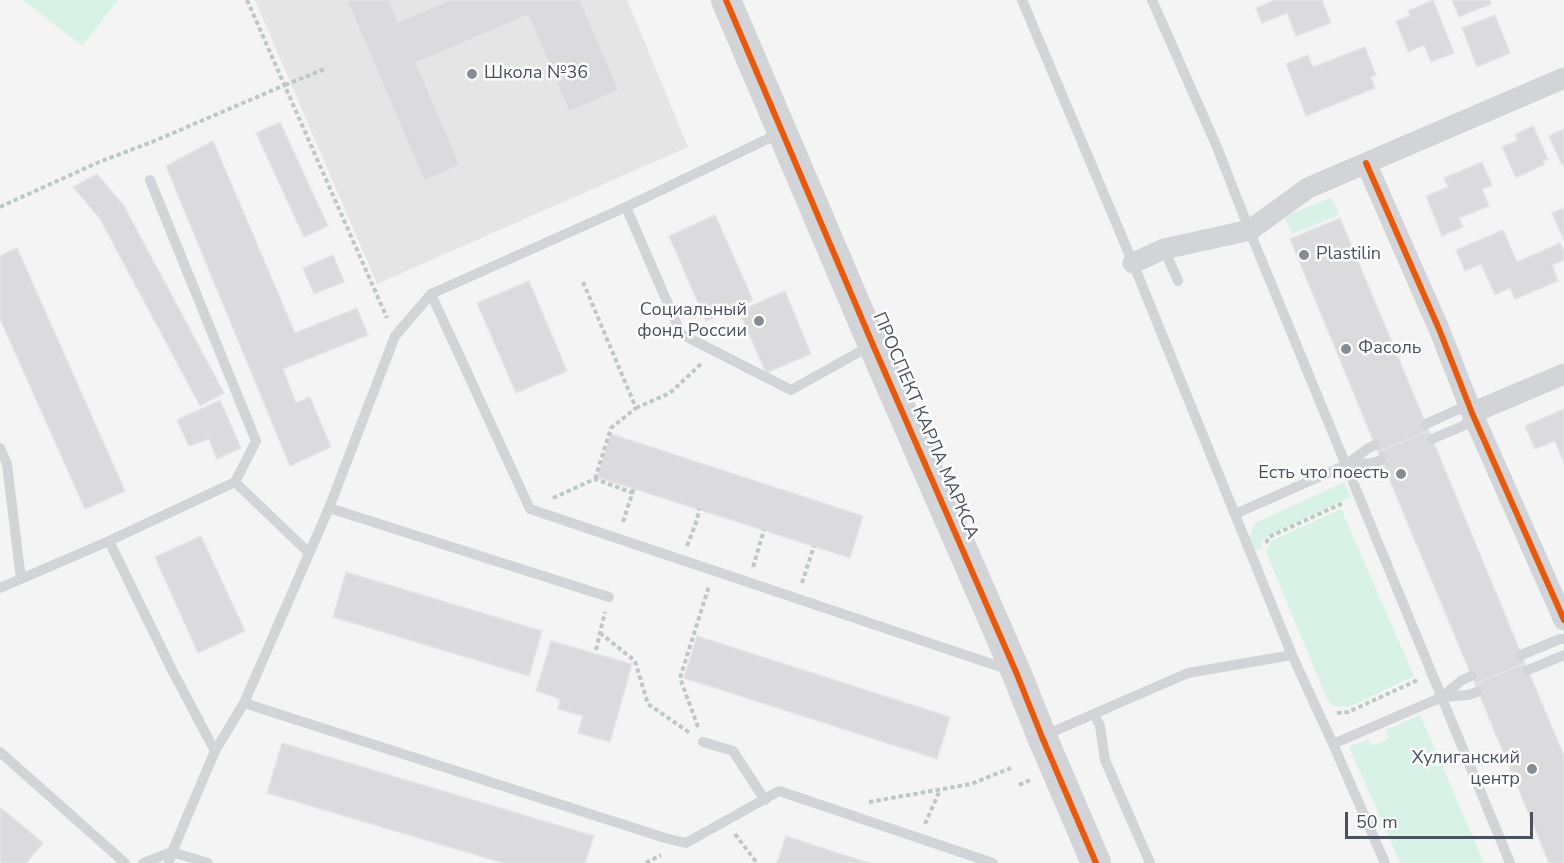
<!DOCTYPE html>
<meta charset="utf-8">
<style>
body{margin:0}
#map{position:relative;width:1564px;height:863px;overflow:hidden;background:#f4f4f4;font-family:"Nunito Sans",sans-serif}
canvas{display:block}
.scale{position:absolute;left:1345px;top:812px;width:188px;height:27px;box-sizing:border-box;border:3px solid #4a5260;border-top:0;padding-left:8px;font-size:18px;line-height:21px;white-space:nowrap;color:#4a5260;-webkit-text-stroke:4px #fff;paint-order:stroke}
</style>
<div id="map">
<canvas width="1564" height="863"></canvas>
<div class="scale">50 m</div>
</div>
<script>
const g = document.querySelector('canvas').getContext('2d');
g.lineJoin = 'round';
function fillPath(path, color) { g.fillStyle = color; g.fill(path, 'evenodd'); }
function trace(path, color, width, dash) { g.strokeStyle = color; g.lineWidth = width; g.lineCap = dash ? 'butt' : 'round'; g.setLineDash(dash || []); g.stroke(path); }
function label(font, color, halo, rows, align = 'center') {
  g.font = font + ' "Nunito Sans",sans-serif'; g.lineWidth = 5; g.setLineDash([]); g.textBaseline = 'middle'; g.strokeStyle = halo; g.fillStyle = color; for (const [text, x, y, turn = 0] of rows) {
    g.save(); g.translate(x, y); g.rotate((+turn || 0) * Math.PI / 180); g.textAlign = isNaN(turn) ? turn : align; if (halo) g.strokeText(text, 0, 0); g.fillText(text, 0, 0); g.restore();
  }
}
const education = new Path2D(`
 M255 0H627L688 147 377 284Z`);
const green = new Path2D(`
 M23 0H118L82 46Z
 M1332 197 1339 215 1292 234 1284 217Z
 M1344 482 1351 497 1273 533 1265 538 1261 543 1262 548 1253 552C1249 541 1250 534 1255 523Z
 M1341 509 1414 676 1349 707 1333 706 1327 699 1266 552 1271 541Z
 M1420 715 1484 863H1400L1349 747 1368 739 1372 746 1389 738 1386 730Z`);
const building = new Path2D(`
 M347 0H389L398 22 449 0H580L619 90 569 112 528 15 416 63 460 165 424 181Z
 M1275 0H1322L1331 23 1296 36 1287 13 1262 23 1256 8Z
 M1433 0 1454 53 1431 62 1424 45 1408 52 1396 21 1410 16 1408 11Z
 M1452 0H1490L1491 4 1459 17Z
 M1495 15 1510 53 1477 67 1462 28Z
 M1365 47 1376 75 1371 77 1375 88 1306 116 1286 64 1308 55 1313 67Z
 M280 122 328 226 304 237 256 133Z
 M1533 126 1548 159 1543 161 1545 164 1516 178 1502 147 1518 140 1515 135Z
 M1564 129V164L1562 165 1549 136Z
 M213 141 295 333 357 308 368 335 283 369 296 403 310 397 331 447 290 466 166 166Z
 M1482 162 1492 185 1482 189 1489 206 1459 218 1463 227 1442 236 1426 196 1448 187 1444 178Z
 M97 174 124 206 224 393 200 406 100 219 73 187Z
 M1564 208V240L1552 213Z
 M715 215 753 300 706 321 669 236Z
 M1340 218 1429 431 1378 452 1290 239Z
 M1503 230 1517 262 1560 243 1564 251V260L1552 265 1558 281 1515 299 1510 288 1495 295 1481 264 1465 271 1456 250Z
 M17 248 125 491 85 509 0 319V256Z
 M333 255 344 282 314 294 303 268Z
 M529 281 567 371 516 393 477 303Z
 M785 291 811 354 766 373 739 311Z
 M220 400 241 448 217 459 209 439 189 446 177 420Z
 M1564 409V463L1555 441 1535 449 1525 426Z
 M1429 431 1525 663 1475 684 1378 452Z
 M611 434 863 516 850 558 597 477Z
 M201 536 245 631 198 653 155 557Z
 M346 572 542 631 529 676 333 617Z
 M697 636 950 717 937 759 684 678Z
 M551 641 632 664 610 742 578 733 583 716 558 709 560 699 536 691Z
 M1525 663 1564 756V863H1549L1475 684Z
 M282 743 594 836 585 863H503L267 793Z
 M0 807 43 843 26 863H0Z
 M786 836 822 848 869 863H777Z`);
const path = new Path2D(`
 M247 0 387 318
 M285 85 325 69
 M0 207 99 162 152 142 285 85
 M583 282 636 408 611 428 595 479
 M636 408 670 393 701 364
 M553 498 595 479 633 493
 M623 522 634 488
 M1266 543 1269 537 1343 503
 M687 546 697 520 699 509
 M753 567 764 530
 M802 583 814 546
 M600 633 635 661 648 704 690 733
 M596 650 605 612
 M1337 713 1348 712 1418 680
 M698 727 680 678 709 586
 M1019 785 1032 779
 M869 802 971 784 1011 768
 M925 824 940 790
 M735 834 757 863
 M646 863 661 855`);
const lane = new Path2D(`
 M1022 0 1133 263 1292 655 1333 744 1385 863
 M1152 0 1217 147 1252 237 1510 863
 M150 180 256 441 235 482
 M626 207 681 334 791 390 870 346
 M1164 249 1178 281
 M431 294 530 509 1010 670
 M1426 424 1459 409 1472 413 1465 425 1432 439
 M1375 445 1367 449 1346 465 1373 463 1381 460
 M0 448 7 464 21 579
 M329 508 609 597
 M1235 514 1346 465
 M109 541 172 670 215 751
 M0 588 109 541 235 482 309 553
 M1521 655 1560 639H1564
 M1528 670 1564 655
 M1471 676 1462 680 1442 697 1468 695 1477 692
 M244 703 665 838 686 843 779 791 993 863
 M1094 714 1100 726 1105 760 1150 863
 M1043 736 1188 673 1292 655
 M703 742 733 751 765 800
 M1333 744 1442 697
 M0 752 125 863
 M143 863 172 852 215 751 244 703 329 508 395 336 431 294 626 207 780 133
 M169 863 172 852 208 863`);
const street = new Path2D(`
 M1366 163 1439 329 1472 413 1564 620
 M1133 263 1164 249 1250 230 1308 188 1564 78
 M1472 413 1564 374`);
const secondary = new Path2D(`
 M726 0 873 345 1016 672 1042 737 1096 863`);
const cycleway = new Path2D(`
 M726 0 873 345 1016 672 1042 737 1096 863
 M1366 163 1439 329 1472 413 1564 620`);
const markers = [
 [472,74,6,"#868b94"],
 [1304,255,6,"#868b94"],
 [759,321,6,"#868b94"],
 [1346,349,6,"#868b94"],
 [1401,474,6,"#868b94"],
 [1532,769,6,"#868b94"]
];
const poiNames = [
 ["Школа №36",484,74],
 ["Plastilin",1316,255],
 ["Социальный",747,311,"right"],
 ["фонд России",747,332,"right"],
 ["Фасоль",1358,349],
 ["Есть что поесть",1389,474,"right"],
 ["Хулиганский",1520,759,"right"],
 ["центр",1520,780,"right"]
];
const streetNames = [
 ["ПРОСПЕКТ КАРЛА МАРКСА",925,426,67]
];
fillPath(education, '#e6e5e6');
fillPath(green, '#d9f2e7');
fillPath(building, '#dbdbdd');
trace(building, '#e5e5e7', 1.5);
trace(path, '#bec9c7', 4, [4.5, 3]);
trace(lane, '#d2d4d7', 10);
trace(street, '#d2d4d7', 21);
trace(secondary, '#d3d4d7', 30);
trace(cycleway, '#e8590c', 6);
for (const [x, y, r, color] of markers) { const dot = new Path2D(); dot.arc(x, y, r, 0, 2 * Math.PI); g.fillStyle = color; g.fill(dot); trace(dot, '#fff', 2); }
label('18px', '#4a5260', '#fff', poiNames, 'left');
label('18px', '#4a5260', '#fff', streetNames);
</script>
